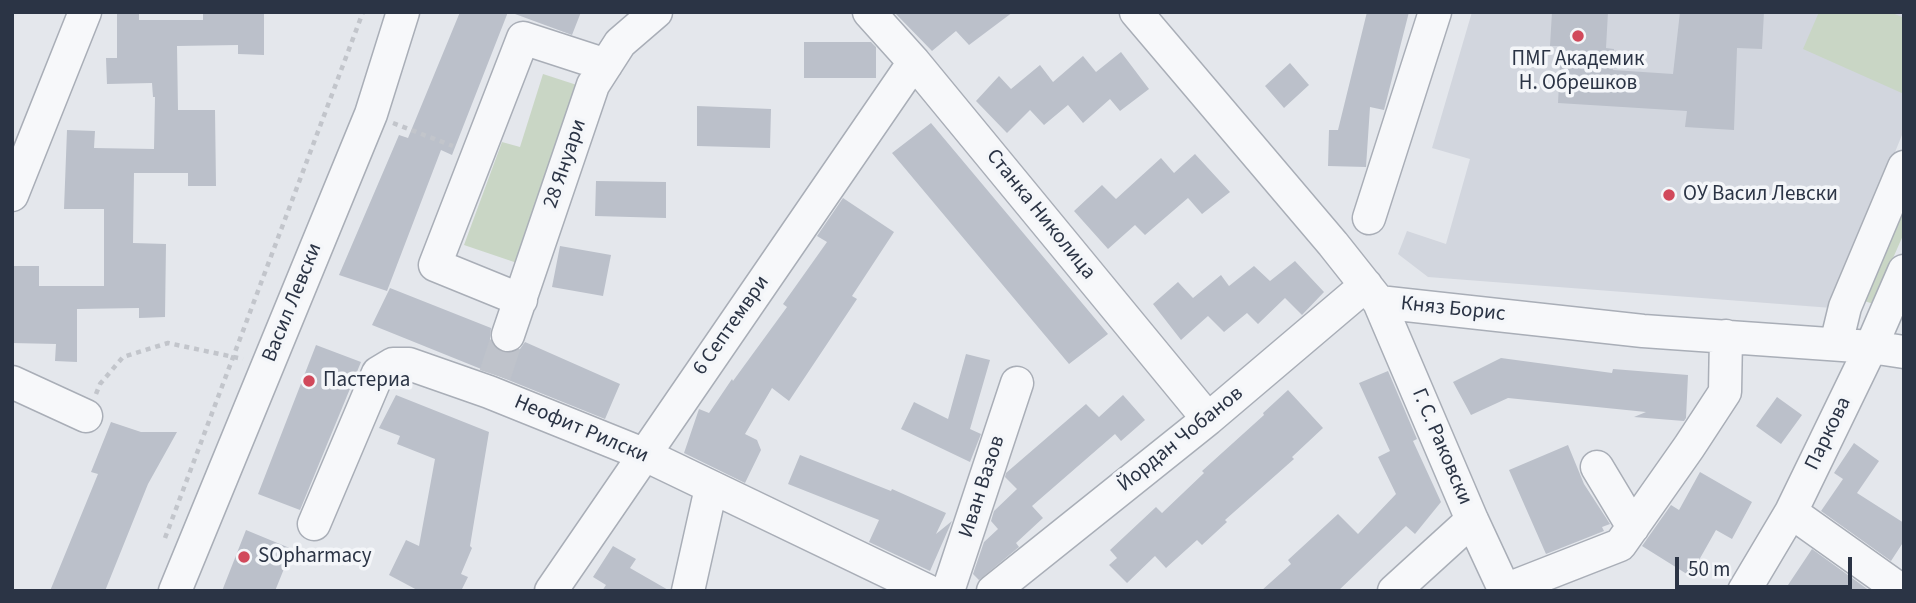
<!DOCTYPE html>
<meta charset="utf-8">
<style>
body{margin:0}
#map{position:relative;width:1916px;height:603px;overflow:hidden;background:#e4e7ec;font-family:"Source Sans 3",sans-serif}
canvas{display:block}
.frame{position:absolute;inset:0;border:14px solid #2b3445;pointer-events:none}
.scale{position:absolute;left:1675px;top:557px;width:177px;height:32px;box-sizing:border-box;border:4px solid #2b3445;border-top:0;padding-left:9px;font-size:21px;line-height:24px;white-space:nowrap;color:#2b3445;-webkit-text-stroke:5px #f4f6f9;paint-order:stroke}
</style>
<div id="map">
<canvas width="1916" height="603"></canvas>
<div class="frame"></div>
<div class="scale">50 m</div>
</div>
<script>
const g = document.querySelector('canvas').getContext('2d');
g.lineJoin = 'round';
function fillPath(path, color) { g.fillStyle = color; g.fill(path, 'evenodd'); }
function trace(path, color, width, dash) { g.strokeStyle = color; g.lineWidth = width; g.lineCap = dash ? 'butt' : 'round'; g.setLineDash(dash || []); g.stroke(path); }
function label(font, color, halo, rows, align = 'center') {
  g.font = font + ' "Source Sans 3",sans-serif'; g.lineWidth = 7; g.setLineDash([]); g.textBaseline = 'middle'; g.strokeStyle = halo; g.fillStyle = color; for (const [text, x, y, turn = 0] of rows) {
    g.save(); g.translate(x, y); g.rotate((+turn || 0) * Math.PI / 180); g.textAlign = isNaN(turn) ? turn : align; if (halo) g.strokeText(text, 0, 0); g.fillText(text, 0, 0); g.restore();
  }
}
const built = new Path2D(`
 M1472 12H1904V130L1832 308 1428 277 1398 254 1407 231 1446 244 1470 159 1432 148Z`);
const green = new Path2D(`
 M1819 12H1890L1904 18V94L1803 49Z
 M543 74 583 87 523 265 464 245 502 142 520 147Z
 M1904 200V233L1873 304 1862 300Z`);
const building = new Path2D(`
 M117 12H139V20H203V12H264V55L238 54V45L177 46 178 110H215L216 186H188V173H134L133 243 166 244 165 317 139 318V308L77 309V362L55 361 56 344 12 343V266H39V286H104V209H64L67 130 95 131 94 148 154 149 155 97H153L152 83 107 84 106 58H117Z
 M460 12H508L452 155 441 150 387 291 339 275 399 135 408 138Z
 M515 12H581L572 35 515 14Z
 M894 12H1013L969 45 956 31 932 51Z
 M1367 12H1409L1384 110 1370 107 1366 167 1328 166 1329 130H1338Z
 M1552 12H1608L1606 48 1614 49 1613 70 1673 74 1680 12H1764L1762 49 1737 48 1734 130 1685 127 1687 111 1558 103 1561 46H1550Z
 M804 42H871L876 47V78H804Z
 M1121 52 1149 89 1120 111 1110 99 1083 123 1068 105 1044 125 1030 110 1007 133 976 101 999 76 1011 89 1040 65 1053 82 1083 56 1096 72Z
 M1290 63 1309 85 1284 108 1265 86Z
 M697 106 771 109 770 148 697 146Z
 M931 123 1108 334 1069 364 892 153Z
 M1195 154 1230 192 1202 214 1188 198 1145 235 1135 225 1108 249 1074 211 1102 185 1116 199 1161 158 1174 173Z
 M596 181 666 182V218L595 216Z
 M843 198 894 232 852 296 857 299 789 401 772 388 745 434 757 440 761 450 745 483 684 453 699 409 709 413 732 379 733 381 787 307 783 304 827 242 817 236Z
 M560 246 611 255 603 296 552 287Z
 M1295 261 1324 292 1302 315 1285 298 1258 324 1247 313 1224 332 1208 316 1181 340 1153 304 1178 282 1193 298 1221 275 1229 286 1254 266 1270 281Z
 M390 288 491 328 490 339 495 348 501 352 512 353 520 349 525 342 620 384 605 419 372 325Z
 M316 345 361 362 300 510 258 494Z
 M966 354 990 360 970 429 981 434 970 462 901 429 914 402 948 419Z
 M1501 358 1612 373 1613 369 1688 375 1686 418 1684 421 1634 417 1646 412 1508 398 1471 415 1453 382Z
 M1388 371 1417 439 1413 441 1441 502 1415 534 1406 526 1338 591H1261L1291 564 1288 560 1338 514 1358 534 1396 494 1378 457 1390 451 1359 383Z
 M1288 390 1323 428 1292 457 1294 459 1225 520 1227 522 1202 545 1197 540 1166 568 1155 556 1127 583 1109 565 1117 558 1110 550 1156 507 1162 513 1204 473 1202 471 1264 415 1263 413Z
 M396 395 489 432 470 546 472 548 461 574 468 577 461 591H419L389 575 406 540 419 546 435 459 397 444 400 436 379 428Z
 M1123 395 1145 420 1121 441 1115 434 1032 506 1043 518 1016 543 1019 547 979 580 973 574 984 542 998 529 991 521 994 511 1017 489 1005 477 1006 473 1086 404 1099 417Z
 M1777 397 1802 415 1781 444 1756 426Z
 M111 422 141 432H177L148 484 105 591H50L98 474 91 472Z
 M1854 443 1879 461 1857 493 1904 523V541L1891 561 1821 511 1843 479 1834 473Z
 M1568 445 1584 484 1610 524 1602 527 1604 531 1546 554 1509 470Z
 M800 455 891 491 892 489 946 513 936 534 952 521 930 571 869 542 879 520 788 484Z
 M1700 472 1752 502 1732 539 1716 530 1690 576 1642 546 1671 505 1679 510Z
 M246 530 292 549 275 591H222Z
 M613 546 636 559 630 568 670 591H602L606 585 593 577Z
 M1812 549 1870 591H1784Z`);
const minorTunnel = new Path2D(`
 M495 375 508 335`);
const path = new Path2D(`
 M393 123 453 146
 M96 394 100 384 123 357 168 343 243 359
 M165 538 363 12`);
const minor = new Path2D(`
 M869 12 914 62 1208 419
 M1136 12 1333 244 1379 302 1472 520 1505 591
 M12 195 85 12
 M1369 218 1435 12
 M521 300 435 265 523 38 606 65
 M1379 302 1643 331 1871 347 1904 352
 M508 335 593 85 620 43 656 12
 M1836 344 1845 307 1904 167
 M12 382 86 416
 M1597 467 1633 527
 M1791 512 1902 591
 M314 524 378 373 393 364H409L489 392 643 454 928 591
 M1505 590 1620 545 1689 447 1725 392 1726 336
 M175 591 371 114 403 12
 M551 591 914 62
 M688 591 711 488
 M948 591 1017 383
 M993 591 1208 419 1366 285
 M1394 591 1472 520
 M1744 591 1791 512 1871 347 1904 271`);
const markers = [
 [1578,36,7,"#d1495b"],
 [1669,195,7,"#d1495b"],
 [309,381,7,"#d1495b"],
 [244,557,7,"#d1495b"]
];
const poiNames = [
 ["ПМГ Академик",1578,60,"center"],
 ["Н. Обрешков",1578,84,"center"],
 ["ОУ Васил Левски",1683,195],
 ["Пастериа",323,381],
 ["SOpharmacy",258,557]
];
const streetNames = [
 ["28 Януари",566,164,-71],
 ["Станка Николица",1040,215,51],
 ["Васил Левски",293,303,-68],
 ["Княз Борис",1453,310,6],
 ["6 Септември",732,326,-55],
 ["Неофит Рилски",581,430,23],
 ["Паркова",1829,434,-64],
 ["Йордан Чобанов",1181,440,-39],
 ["Г. С. Раковски",1441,447,67],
 ["Иван Вазов",983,487,-72]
];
fillPath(built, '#d2d6de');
fillPath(green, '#c9d6c5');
fillPath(building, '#bbc0ca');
trace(minorTunnel, '#bfc3cb', 32, [32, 16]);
trace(minor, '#a9aeb7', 35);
trace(path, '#c2c5cb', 4.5, [5, 5]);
trace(minor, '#f7f8fa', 32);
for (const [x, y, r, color] of markers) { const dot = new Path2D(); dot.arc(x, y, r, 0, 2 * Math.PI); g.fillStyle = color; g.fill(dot); trace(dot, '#f4f6f9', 2.5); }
label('21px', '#2b3445', '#f4f6f9', poiNames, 'left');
label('21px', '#2b3445', '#f4f6f9', streetNames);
</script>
